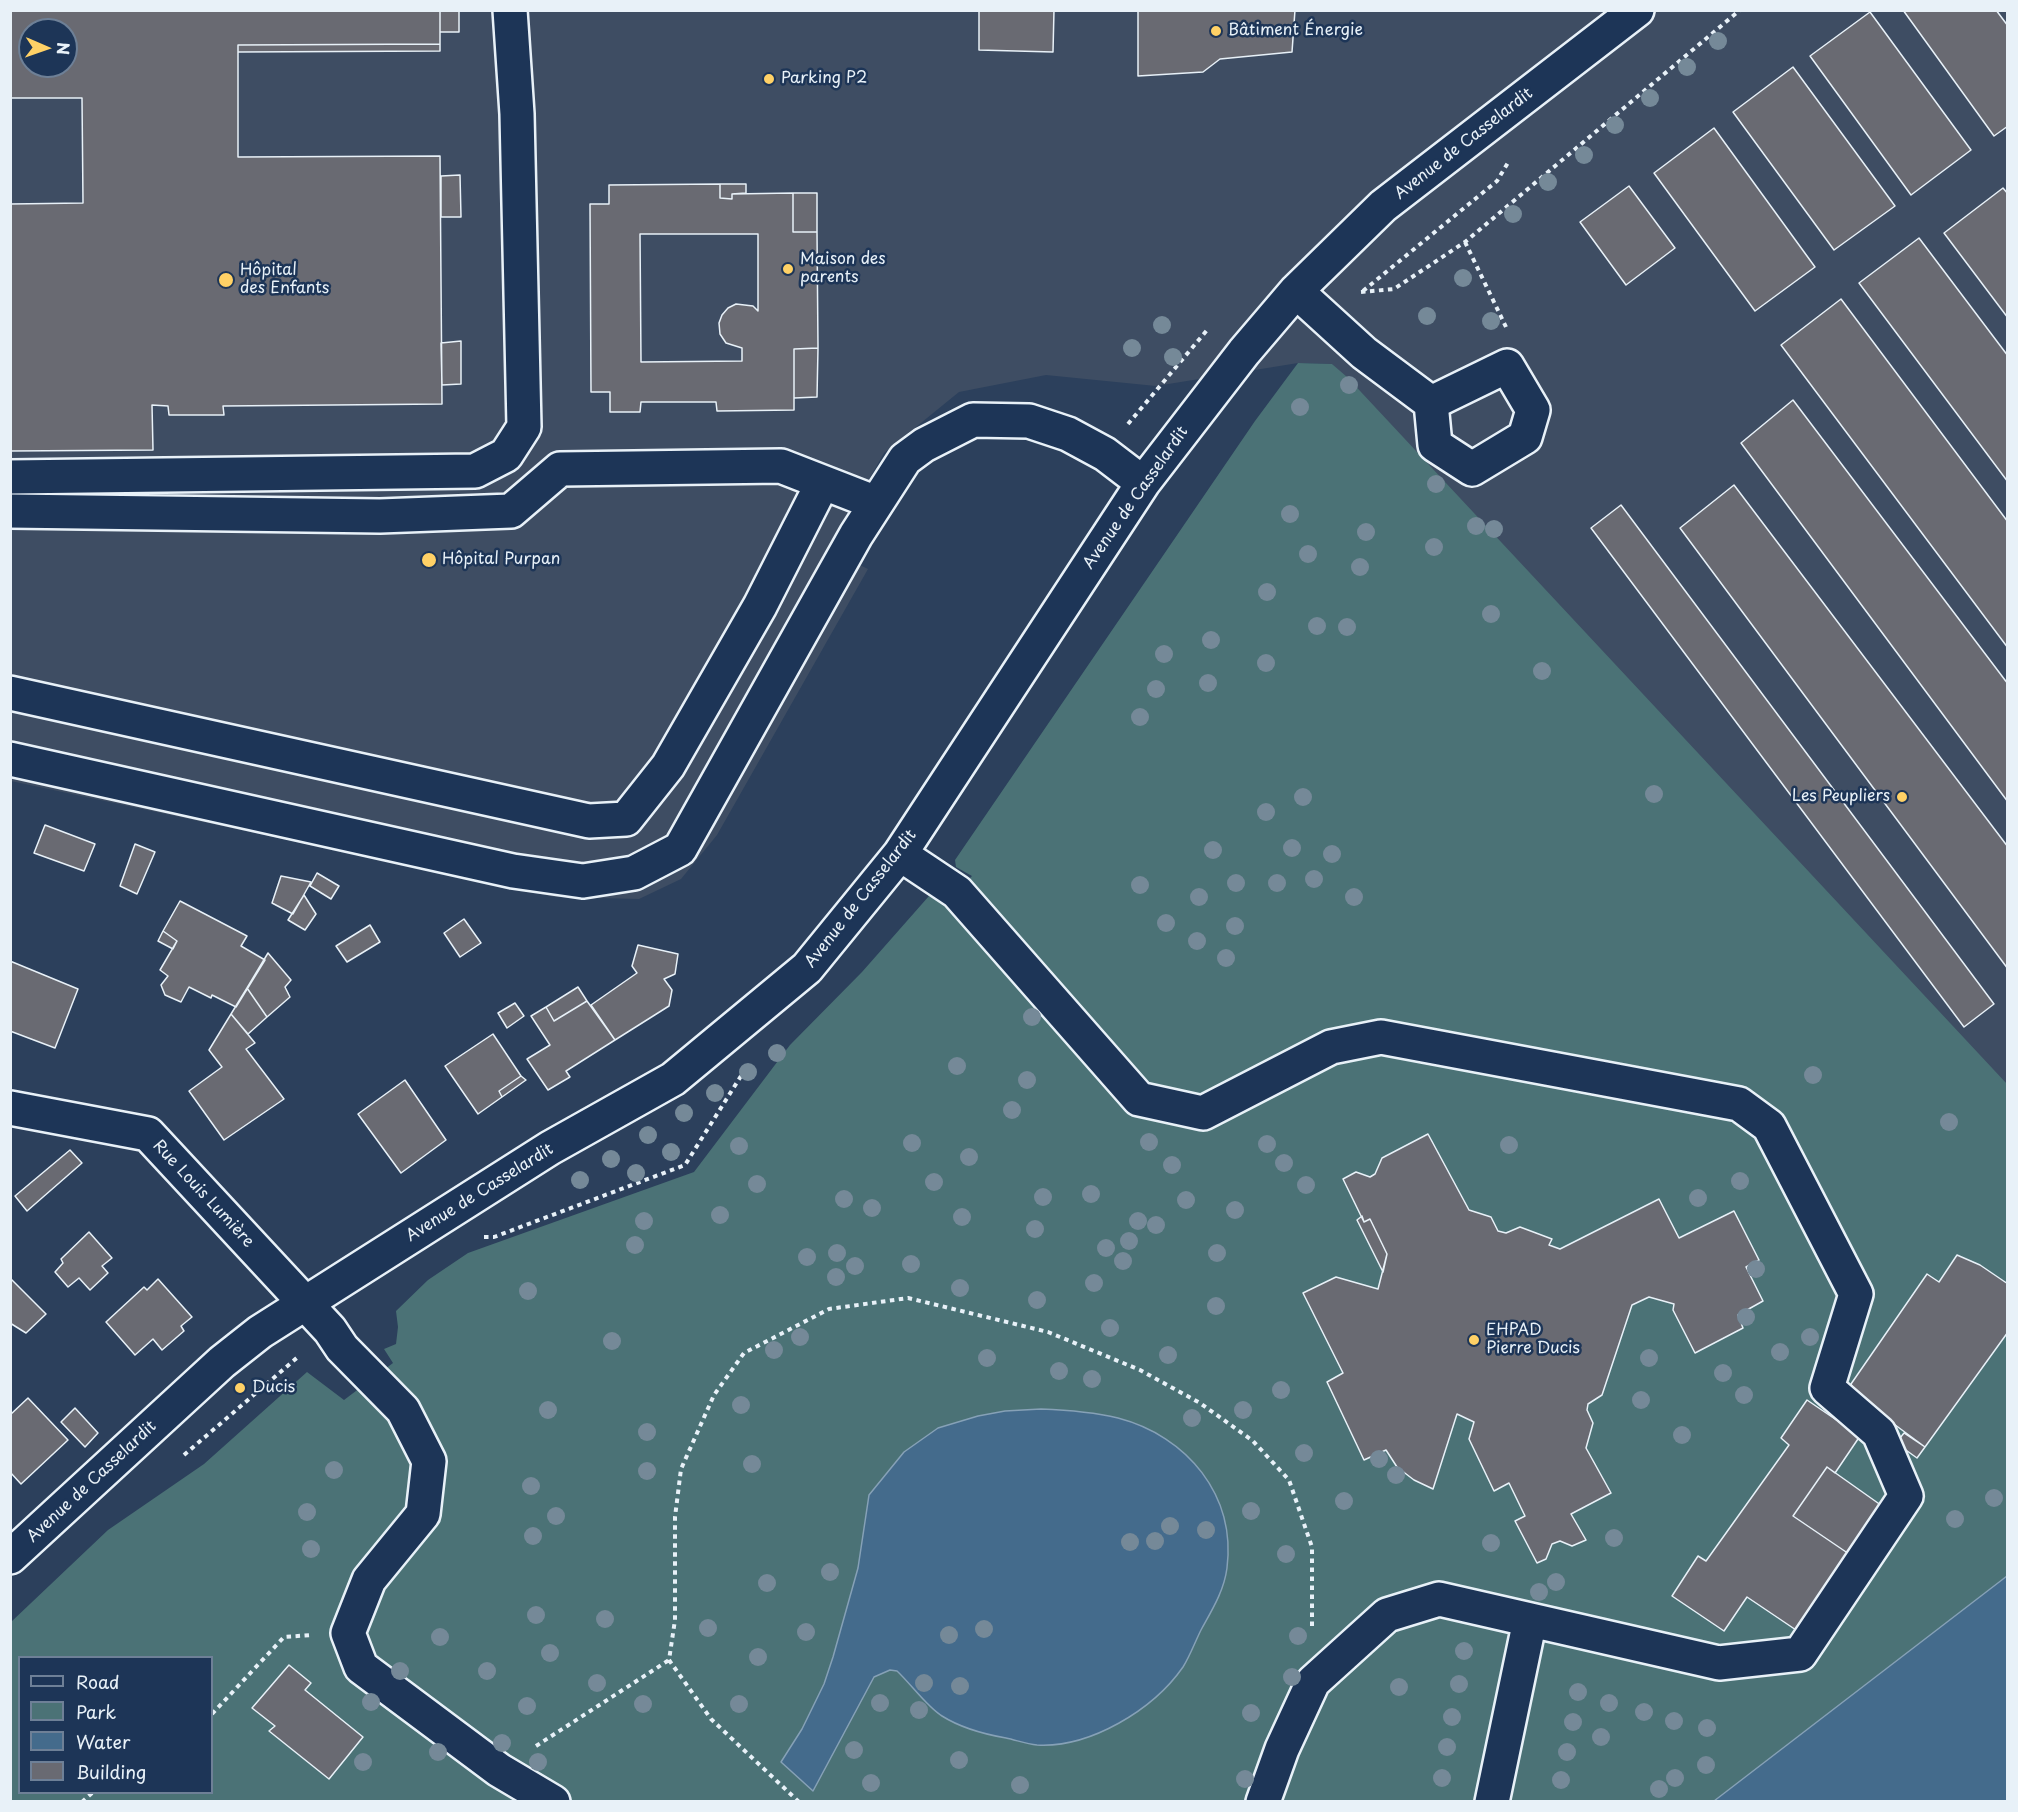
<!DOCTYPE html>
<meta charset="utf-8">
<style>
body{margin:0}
#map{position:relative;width:2018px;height:1812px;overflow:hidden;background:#2c405c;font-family:"Playpen Sans",sans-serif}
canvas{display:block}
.frame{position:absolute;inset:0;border:12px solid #e8f1f8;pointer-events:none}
.legend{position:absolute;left:18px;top:1656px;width:195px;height:138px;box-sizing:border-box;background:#1d3557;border:2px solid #6e8097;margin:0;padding:8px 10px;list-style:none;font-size:18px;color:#e8f1f8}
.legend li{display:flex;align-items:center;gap:12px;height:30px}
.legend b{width:30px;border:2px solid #6e8097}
.north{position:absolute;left:18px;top:18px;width:60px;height:60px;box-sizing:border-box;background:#1d3557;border:2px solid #6e8097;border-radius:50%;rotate:92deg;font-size:16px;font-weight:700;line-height:24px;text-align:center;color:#e8f1f8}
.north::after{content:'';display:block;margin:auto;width:21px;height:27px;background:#ffd166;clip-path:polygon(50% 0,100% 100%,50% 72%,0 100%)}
</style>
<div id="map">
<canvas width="2018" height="1812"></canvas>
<div class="frame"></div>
<ul class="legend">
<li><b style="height:8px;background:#1d3557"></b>Road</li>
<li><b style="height:16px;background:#4b7276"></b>Park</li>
<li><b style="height:16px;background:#446b8c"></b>Water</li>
<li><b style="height:16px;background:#696a72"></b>Building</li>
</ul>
<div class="north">N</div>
</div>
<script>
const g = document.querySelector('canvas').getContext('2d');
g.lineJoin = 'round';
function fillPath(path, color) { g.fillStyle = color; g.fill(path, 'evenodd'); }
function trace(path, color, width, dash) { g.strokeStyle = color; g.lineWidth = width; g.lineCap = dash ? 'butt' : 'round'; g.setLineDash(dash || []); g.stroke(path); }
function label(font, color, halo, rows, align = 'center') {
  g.font = font + ' "Playpen Sans",sans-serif'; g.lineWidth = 5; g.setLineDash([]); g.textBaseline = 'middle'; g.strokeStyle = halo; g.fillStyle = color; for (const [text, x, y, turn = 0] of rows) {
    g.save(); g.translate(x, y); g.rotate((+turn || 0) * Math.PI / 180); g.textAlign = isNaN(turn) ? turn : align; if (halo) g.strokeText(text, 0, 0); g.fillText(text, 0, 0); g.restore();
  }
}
const built = new Path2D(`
 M11 11H2007V1106L1332 364 1298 363 1156 386 1046 375 959 392 884 453 829 550 868 569 717 835 681 879 639 899 555 897 11 781ZM30 30H66V66H30Z`);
const green = new Path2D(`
 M1298 363 1332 364 1347 377 2007 1084V1576L1714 1801 11 1802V1622L108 1530 204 1464 307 1372 344 1400 393 1363 384 1349 396 1344 398 1327 396 1311 428 1280 468 1253 694 1172 790 1045 862 972 929 896 944 905 972 876 956 867 955 860 1255 421ZM20 1658H212V1792H20Z`);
const water = new Path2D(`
 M1041 1409C1067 1410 1093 1412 1118 1418 1187 1436 1236 1495 1227 1568 1224 1591 1212 1610 1201 1630 1195 1642 1190 1656 1183 1667 1153 1710 1090 1748 1037 1745 1026 1744 1016 1740 1006 1738 983 1734 961 1728 942 1716 927 1707 911 1684 897 1671L890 1670 874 1677 813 1791 781 1762 802 1729 824 1684 833 1657 858 1568 869 1495 904 1452 938 1428 978 1416 1005 1411Z
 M2007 1576V1801H1714Z`);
const building = new Path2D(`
 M10 10H440V44L238 45V157L440 156 442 404 223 406 224 415H169L168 406 152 405 153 450 10 451V204L83 203 82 98H10ZM30 30H66V66H30Z
 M440 10H459V32H440Z
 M979 10H1054L1053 52 979 50Z
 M1138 10H1295L1292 52 1220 59 1203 72 1138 76Z
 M1903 10H1996L2008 26V126L1994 136Z
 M1870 12 1971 150 1911 195 1810 56Z
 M440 44V51L238 52V45Z
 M1793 67 1895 206 1834 250 1733 112Z
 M1714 128 1815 267 1755 311 1654 173Z
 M460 175 461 217H441V176Z
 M720 184V198L732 199V194L793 193V232H817L818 348 794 349V410L717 411 716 402H641L640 412H610V392H591L590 204H609V185ZM640 234H758V311L753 306 736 304 728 308 722 315 719 323 720 334 726 343 742 348V361L641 362Z
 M720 184H746V193L732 194V199L720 198Z
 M1629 186 1675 248 1626 285 1580 222Z
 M2003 188 2008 194V318L1944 233Z
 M793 193H817V232H793Z
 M1919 238 2008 356V482L1859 283Z
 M1841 299 2008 522V648L1781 345Z
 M461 341V384L442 385 441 343Z
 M818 348 817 397 794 398V349Z
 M1793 400 2008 684V802L1741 443Z
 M1734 485 2008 847V969L1680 528Z
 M1621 505 1994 1004 1964 1027 1591 528Z
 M45 825 95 844 84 871 34 853Z
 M135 844 155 852 137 894 120 886Z
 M317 873 339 886 331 899 310 886Z
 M281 876 311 882 293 914 272 903Z
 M304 895 316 914 305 930 288 920Z
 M180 901 247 936 241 946 265 960 236 1007 212 995 211 998 189 987 181 1002 165 995 161 985 168 976 160 970 177 941 163 931Z
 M464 919 481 943 460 957 444 933Z
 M370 925 380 942 347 962 336 946Z
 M163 931 177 941 173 949 158 941Z
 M638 945 678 954 675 974 664 979 672 990 669 1006 615 1040 591 1005 637 973 632 966Z
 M268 953 291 980 285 987 290 997 267 1017 247 988Z
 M10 961 78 989 55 1048 10 1031Z
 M578 987 587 1001 554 1021 546 1007Z
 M247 988 267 1017 248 1034 231 1014Z
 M587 1001 615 1040 566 1071 570 1077 548 1090 527 1059 550 1045 531 1016 546 1007 554 1021Z
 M515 1003 524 1016 507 1028 498 1013Z
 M231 1014 255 1043 246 1049 284 1099 224 1140 189 1091 222 1067 209 1050Z
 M493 1034 521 1076 499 1091 502 1097 478 1114 445 1066Z
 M521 1076 526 1080 502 1097 499 1091Z
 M405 1080 446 1140 401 1173 358 1114Z
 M1428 1134 1469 1210 1491 1217 1498 1231 1506 1233 1520 1227 1552 1239 1549 1245 1560 1249 1659 1199 1679 1238 1734 1211 1759 1260 1746 1267 1763 1301 1738 1315 1743 1328 1695 1353 1673 1310 1674 1304 1649 1297 1632 1305 1602 1395 1588 1404 1587 1410 1593 1423 1586 1448 1611 1493 1571 1514 1586 1540 1572 1546 1560 1541 1552 1544 1546 1559 1537 1563 1515 1521 1525 1516 1509 1483 1494 1491 1469 1439 1474 1422 1457 1414 1433 1489 1414 1480 1397 1467 1386 1450 1364 1460 1327 1382 1343 1373 1303 1293 1336 1277 1378 1289 1387 1254 1370 1219 1364 1222 1343 1179 1356 1172 1370 1177 1375 1174 1382 1158Z
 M70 1150 82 1163 27 1211 15 1196Z
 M1362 1216 1364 1222 1370 1219 1387 1254 1383 1272 1357 1220Z
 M89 1232 112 1258 102 1266 108 1273 90 1290 79 1278 68 1287 55 1272 63 1263 61 1259Z
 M1957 1255 1980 1265 2008 1284V1332L1925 1447 1856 1396 1851 1384 1927 1274 1939 1282Z
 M10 1278 46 1314 26 1333 10 1323Z
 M158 1279 192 1317 181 1326 184 1331 162 1350 153 1339 135 1355 106 1322 144 1287 147 1290Z
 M28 1398 68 1440 21 1484 10 1472V1415Z
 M1807 1400 1860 1436 1835 1473 1827 1467 1793 1516 1852 1556 1799 1632 1747 1597 1724 1631 1672 1596 1698 1556 1706 1561 1789 1445 1781 1438Z
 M75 1408 98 1433 85 1447 61 1422Z
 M1904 1433 1925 1447 1917 1458 1896 1443Z
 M1827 1467 1885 1508 1852 1556 1793 1516Z
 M289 1665 311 1683 305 1690 363 1737 329 1779 269 1731 275 1726 252 1708Z`);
const path = new Path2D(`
 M1465 242 1506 327
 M1363 291 1497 181 1509 161
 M1361 292 1394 289 1465 242 1740 10
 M1128 424 1208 329
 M484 1237H494L685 1165 741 1076
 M184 1455 299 1356
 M212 1714 284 1637 311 1635
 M536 1746 669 1660
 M82 1802 93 1792
 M799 1802 711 1719 669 1660 675 1620V1517L681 1469 714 1395 744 1353 829 1309 908 1298 1048 1332 1140 1370 1200 1403 1253 1441 1289 1480 1312 1547V1630`);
const minor = new Path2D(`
 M1296 291 1364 353 1431 403 1507 366 1533 410 1525 437 1472 469 1435 445 1431 403
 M10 477 475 471 506 455 524 427 517 114 510 10
 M10 511 380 516 511 511 560 469 781 466 876 503
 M10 693 589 821 626 819 668 766 760 606 822 484
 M10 759 513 871 583 881 634 873 680 849 856 535 905 459 924 445 973 420 1029 421 1068 434 1105 454 1143 483
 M900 854 957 892 1139 1099 1203 1113 1331 1047 1381 1037 1739 1104 1769 1126 1856 1294 1827 1388 1879 1433 1906 1496 1800 1654 1719 1663 1439 1599 1387 1615 1313 1682 1282 1749 1263 1802
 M10 1108 148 1134 330 1330 342 1348 403 1410 429 1461 423 1514 369 1580 348 1633 361 1667 499 1770 553 1802
 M10 1557 222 1362 260 1332 550 1148 673 1079 807 968 900 854 1143 483 1244 352 1296 291 1383 206 1637 10
 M1492 1802 1530 1620`);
const trees = [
 [1718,41],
 [1687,67],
 [1650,98],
 [1615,125],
 [1584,155],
 [1548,182],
 [1513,214],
 [1463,278],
 [1427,316],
 [1491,321],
 [1162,325],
 [1132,348],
 [1173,357],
 [1349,385],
 [1300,407],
 [1436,484],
 [1290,514],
 [1476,526],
 [1494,529],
 [1366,532],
 [1434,547],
 [1308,554],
 [1360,567],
 [1267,592],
 [1491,614],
 [1317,626],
 [1347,627],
 [1211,640],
 [1164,654],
 [1266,663],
 [1542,671],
 [1208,683],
 [1156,689],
 [1140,717],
 [1654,794],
 [1303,797],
 [1266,812],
 [1292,848],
 [1213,850],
 [1332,854],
 [1314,879],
 [1236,883],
 [1277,883],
 [1140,885],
 [1199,897],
 [1354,897],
 [1166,923],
 [1235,926],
 [1197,941],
 [1226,958],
 [1032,1017],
 [777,1053],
 [957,1066],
 [748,1072],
 [1813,1075],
 [1027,1080],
 [715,1093],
 [1012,1110],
 [684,1113],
 [1949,1122],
 [648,1135],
 [1149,1142],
 [912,1143],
 [1267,1144],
 [1509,1145],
 [739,1146],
 [671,1152],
 [969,1157],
 [611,1159],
 [1284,1163],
 [1172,1165],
 [636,1173],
 [580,1180],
 [1740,1181],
 [934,1182],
 [757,1184],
 [1306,1185],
 [1091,1194],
 [1043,1197],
 [1698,1198],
 [844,1199],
 [1186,1200],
 [872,1208],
 [1235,1210],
 [720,1215],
 [962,1217],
 [644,1221],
 [1138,1221],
 [1156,1225],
 [1035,1229],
 [1129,1241],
 [635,1245],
 [1106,1248],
 [837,1253],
 [1217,1253],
 [807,1257],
 [1123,1261],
 [911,1264],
 [855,1266],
 [1756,1269],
 [836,1277],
 [1094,1283],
 [960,1288],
 [528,1291],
 [1037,1300],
 [1216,1306],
 [1746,1317],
 [1110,1328],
 [800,1337],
 [1810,1337],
 [612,1341],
 [774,1350],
 [1780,1352],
 [1168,1355],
 [987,1358],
 [1649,1358],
 [1059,1371],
 [1723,1373],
 [1092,1379],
 [1281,1390],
 [1744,1395],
 [1641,1400],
 [741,1405],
 [548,1410],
 [1243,1410],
 [1192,1418],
 [647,1432],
 [1682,1435],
 [1304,1453],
 [1379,1459],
 [752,1464],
 [334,1470],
 [647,1471],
 [1396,1475],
 [531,1486],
 [1994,1498],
 [1344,1501],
 [1251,1511],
 [307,1512],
 [556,1516],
 [1955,1519],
 [1170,1526],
 [1206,1530],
 [533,1536],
 [1614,1538],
 [1155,1541],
 [1130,1542],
 [1491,1543],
 [311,1549],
 [1286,1554],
 [830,1572],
 [1556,1582],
 [767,1583],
 [1539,1592],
 [536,1615],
 [605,1619],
 [708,1628],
 [984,1629],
 [806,1632],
 [949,1635],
 [1298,1636],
 [440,1637],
 [1464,1651],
 [550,1653],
 [758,1657],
 [400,1671],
 [487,1671],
 [1292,1677],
 [597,1683],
 [924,1683],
 [1459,1684],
 [960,1686],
 [1399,1687],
 [1578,1692],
 [371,1702],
 [880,1703],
 [1609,1703],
 [643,1704],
 [739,1704],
 [527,1706],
 [919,1710],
 [1644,1712],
 [1251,1713],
 [1452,1717],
 [1674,1721],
 [1573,1722],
 [1707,1728],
 [1601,1737],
 [502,1743],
 [1447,1747],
 [854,1750],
 [438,1752],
 [1567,1752],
 [959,1760],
 [363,1762],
 [538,1762],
 [1706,1765],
 [1442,1778],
 [1675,1778],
 [1245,1779],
 [1561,1780],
 [871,1783],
 [1020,1785],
 [1659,1789]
];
const markers = [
 [1216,31,6,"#ffd166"],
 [769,79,6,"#ffd166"],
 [788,269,6,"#ffd166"],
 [226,280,8,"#ffd166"],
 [429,560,8,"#ffd166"],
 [1902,797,6,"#ffd166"],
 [1474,1340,6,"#ffd166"],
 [240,1388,6,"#ffd166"]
];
const poiNames = [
 ["Bâtiment Énergie",1228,31],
 ["Parking P2",781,79],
 ["Maison des",800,260],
 ["parents",800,278],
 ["Hôpital",240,271],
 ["des Enfants",240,289],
 ["Hôpital Purpan",442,560],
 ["Les Peupliers",1890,797,"right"],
 ["EHPAD",1486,1331],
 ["Pierre Ducis",1486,1349],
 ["Ducis",252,1388]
];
const streetNames = [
 ["Avenue de Casselardit",1464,144,-38],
 ["Avenue de Casselardit",1136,498,-55],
 ["Avenue de Casselardit",861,899,-52],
 ["Avenue de Casselardit",480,1193,-32],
 ["Rue Louis Lumière",203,1194,47],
 ["Avenue de Casselardit",92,1482,-43]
];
fillPath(built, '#3e4d63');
fillPath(green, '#4b7276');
fillPath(water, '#446b8c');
trace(water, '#86a1b7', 1.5);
fillPath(building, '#696a72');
trace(building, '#e8f1f8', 1.5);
trace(minor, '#e8f1f8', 38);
trace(path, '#e8f1f8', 4, [4.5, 4.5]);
trace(minor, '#1d3557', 33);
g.fillStyle = '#758998';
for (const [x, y] of trees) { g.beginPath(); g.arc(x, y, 9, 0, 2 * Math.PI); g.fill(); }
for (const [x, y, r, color] of markers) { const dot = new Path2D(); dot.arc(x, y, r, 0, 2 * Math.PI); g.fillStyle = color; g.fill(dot); trace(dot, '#1d3557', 2); }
label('16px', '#e8f1f8', '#1d3557', poiNames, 'left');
label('16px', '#e8f1f8', '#1d3557', streetNames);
</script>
